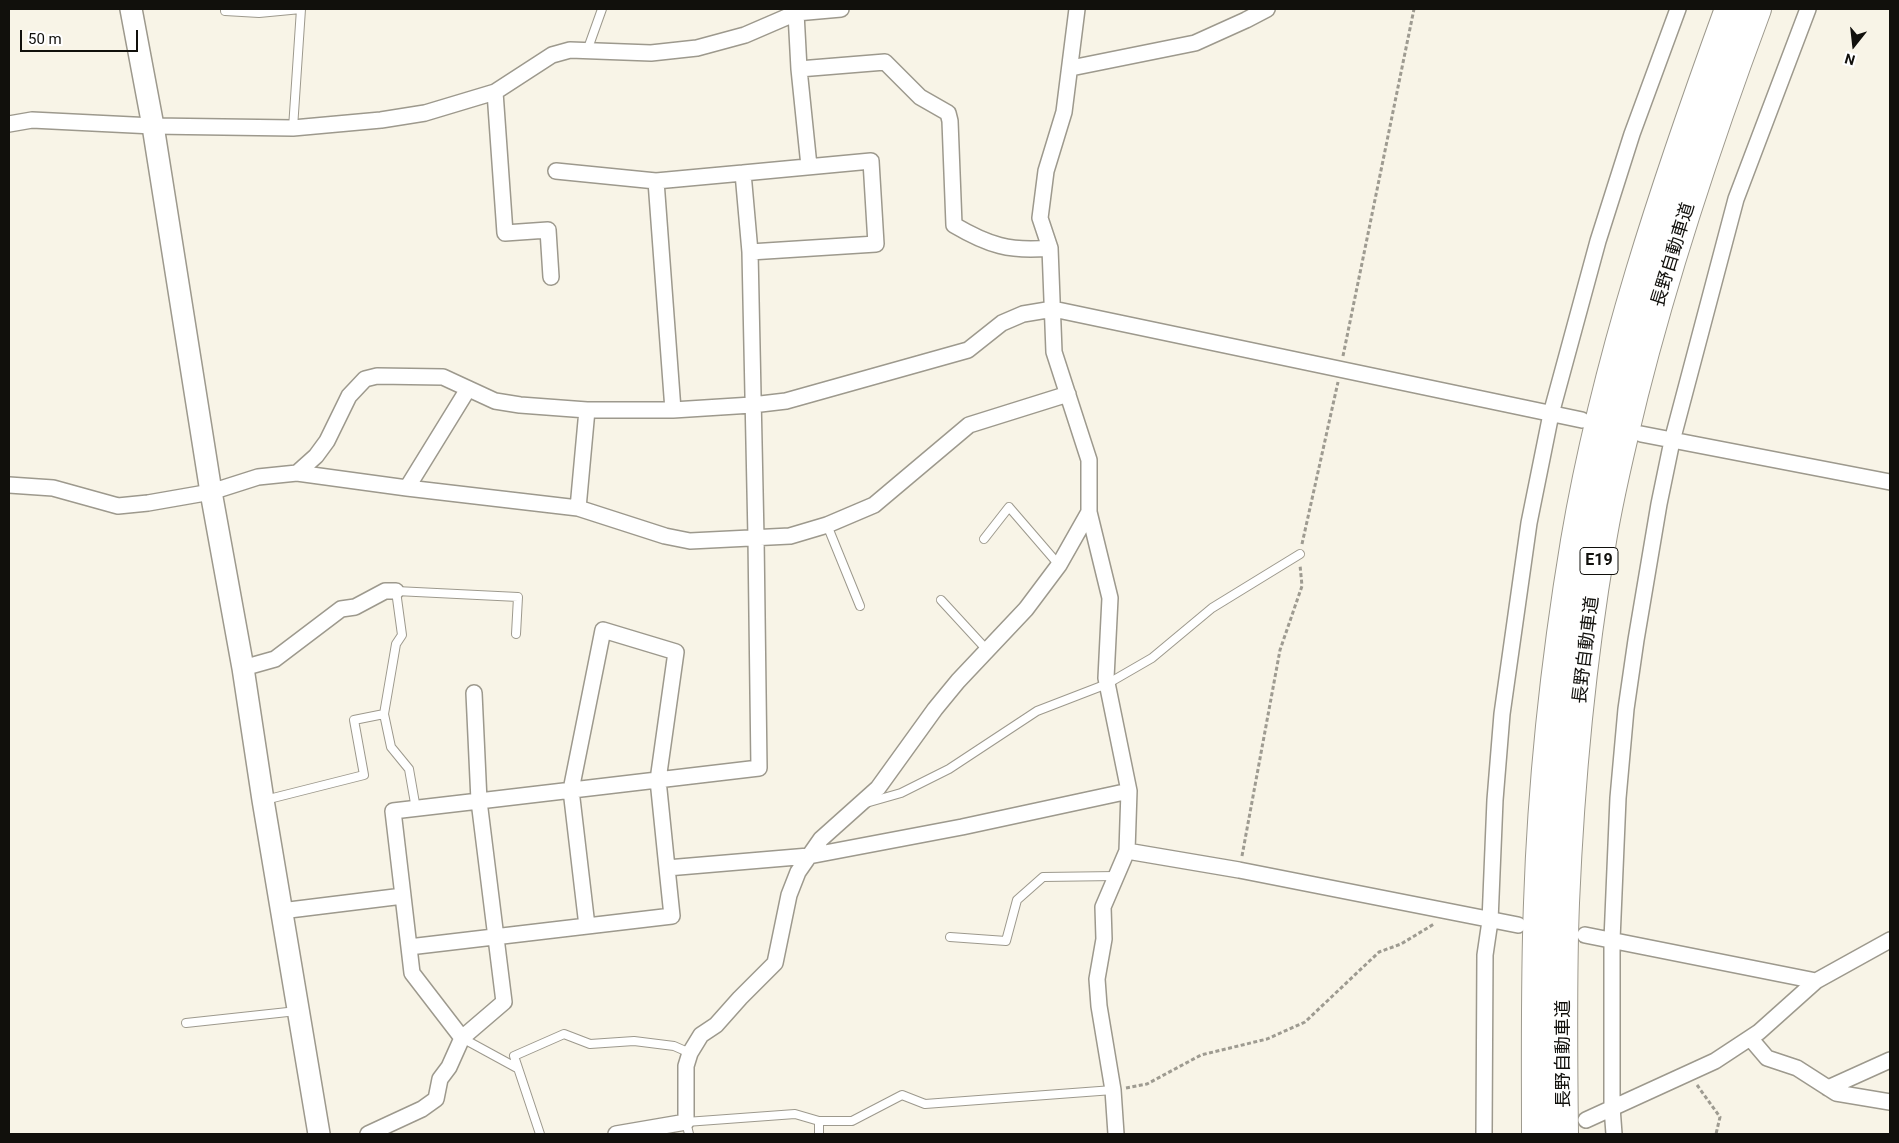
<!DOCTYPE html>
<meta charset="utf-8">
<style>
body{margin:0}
#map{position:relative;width:1899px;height:1143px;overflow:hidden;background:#f8f4e7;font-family:Roboto,sans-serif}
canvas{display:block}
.frame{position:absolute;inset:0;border:10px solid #11100c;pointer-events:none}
.north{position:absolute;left:1829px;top:20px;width:50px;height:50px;-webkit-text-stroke:4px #fff;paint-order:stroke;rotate:196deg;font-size:14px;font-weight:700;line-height:20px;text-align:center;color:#11100c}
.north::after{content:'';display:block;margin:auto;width:18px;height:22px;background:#11100c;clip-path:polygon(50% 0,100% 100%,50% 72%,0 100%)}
.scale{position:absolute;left:20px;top:30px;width:118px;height:22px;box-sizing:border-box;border:2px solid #11100c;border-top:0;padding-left:6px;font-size:15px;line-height:18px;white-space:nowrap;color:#11100c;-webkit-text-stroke:4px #fff;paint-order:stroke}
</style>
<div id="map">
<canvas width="1899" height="1143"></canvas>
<div class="frame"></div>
<div class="north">N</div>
<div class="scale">50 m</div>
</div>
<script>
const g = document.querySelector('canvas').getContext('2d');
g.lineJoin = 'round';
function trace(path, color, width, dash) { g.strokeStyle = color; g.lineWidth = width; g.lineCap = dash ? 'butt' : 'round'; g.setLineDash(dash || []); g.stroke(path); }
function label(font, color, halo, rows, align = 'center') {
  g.font = font + ' Roboto,"Noto Sans JP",sans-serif'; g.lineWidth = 4.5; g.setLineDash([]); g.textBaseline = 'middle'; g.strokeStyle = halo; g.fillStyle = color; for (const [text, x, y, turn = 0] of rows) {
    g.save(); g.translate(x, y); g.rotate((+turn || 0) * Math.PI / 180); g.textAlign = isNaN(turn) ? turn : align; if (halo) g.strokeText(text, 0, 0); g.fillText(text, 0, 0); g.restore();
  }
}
const path = new Path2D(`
 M1343 356 1414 9
 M1302 544 1338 382
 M1242 856 1280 650 1302 586 1300 565
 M1697 1085 1720 1117 1716 1134
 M1126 1088 1147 1084 1201 1055 1267 1039 1305 1022 1379 952 1401 944 1434 924`);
const lane = new Path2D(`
 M225 9V11L259 13 301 9 293 128
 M587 51 602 9
 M827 525 860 606
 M984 539 1009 507 1059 565
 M941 600 987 650
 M384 714 391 747 409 769 416 809
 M265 800 364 775 354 720 384 714 396 644 402 635 396 591 518 597 516 634
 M866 803 901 793 949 769 1037 711 1107 684 1152 658 1212 608 1300 554
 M950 937 1006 941 1017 900 1043 877 1116 876
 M186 1023 297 1011
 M462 1038 517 1068
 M540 1134 514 1056 564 1034 590 1044 634 1041 674 1046 690 1053
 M689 1134 686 1122 795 1114 819 1121H852L902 1095 925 1104 1113 1090
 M819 1134V1121`);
const street = new Path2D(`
 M1077 9 1064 112 1046 171 1040 218 1050 248 1054 352 1089 460V512L1110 598 1106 678 1129 791 1127 851 1103 907 1104 939 1097 979 1099 1006 1113 1090 1116 1134
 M796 13 799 69 809 166
 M1071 68 1195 43 1246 20 1267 9
 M799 69 885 62 920 97 948 113 950 121 954 225C988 245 1010 252 1050 248
 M495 92 505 233 548 230 551 277
 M9 124 32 120 153 126 293 128 381 120 425 113 495 92 552 55 570 50 651 53 697 48 745 35 796 13 841 9
 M556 171 656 181
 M743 173 871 161 876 244 750 252
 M1641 434 1890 482
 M297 473 407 488 578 508 665 536 690 541 790 536 827 525 874 505 969 425 1068 394
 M9 485 53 488 118 506 148 503 211 492 258 477 297 473 316 456 327 441 349 396 365 379 377 376 443 377 495 401 520 405 587 410H673L752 405 786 401 968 350 1002 323 1023 314 1053 309 1582 420
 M407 488 468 389
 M578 508 587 410
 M243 668 275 659 341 609 355 607 385 591H396
 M474 693 479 801 759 768 756 538 750 252 743 173 656 181 673 410
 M1127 851 1239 870 1518 925
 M403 896 412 973 462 1038
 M281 911 403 896 393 811 479 801 504 1002 462 1038 449 1067 440 1079 436 1099 422 1109 368 1134
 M587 926 571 790 603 630 676 652 658 780 667 868
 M1585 935 1816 981
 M409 947 672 916 667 868 809 856 962 827 1129 791
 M1750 1038 1767 1058 1797 1068 1836 1093 1890 1102
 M1828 1088 1890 1060
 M1586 1120 1715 1061 1759 1032 1816 981 1890 940
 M616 1134 686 1122V1066L690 1053 701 1035 716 1025 740 998 775 963 789 895 798 872 821 839 878 788 935 709 958 681 1026 609 1059 565 1089 512
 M1484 1134 1485 955 1490 921 1495 800 1502 714 1529 523 1551 414 1598 241 1632 134 1678 9
 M1614 1134 1612 1107V940L1618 798 1626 709 1636 640 1659 504 1672 441 1736 199 1808 9`);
const secondary = new Path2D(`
 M131 9 153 126 211 492 243 668 263 800 319 1134`);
const highway = new Path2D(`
 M1536 1134C1536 1057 1535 980 1538 903 1542 782 1555 661 1575 541 1606 359 1666 182 1729 9
 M1564 1134C1563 1057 1562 980 1565 903 1570 784 1581 665 1601 547 1609 495 1622 444 1634 394 1667 263 1710 135 1757 9`);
const shields = [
 [1599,561,38]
];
const shieldNames = [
 ["E19",1599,561]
];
const streetNames = [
 ["長野自動車道",1674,255,-73],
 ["長野自動車道",1587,650,-83],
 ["長野自動車道",1564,1054,-90]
];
trace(lane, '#9d998d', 10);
trace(street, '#9d998d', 18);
trace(secondary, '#9d998d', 24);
trace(highway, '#9d998d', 30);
trace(path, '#9e9b91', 3, [4, 2.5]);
trace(lane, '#fff', 8);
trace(street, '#fff', 15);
trace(secondary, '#fff', 21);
trace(highway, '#fff', 28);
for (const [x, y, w] of shields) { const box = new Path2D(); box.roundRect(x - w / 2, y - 13.5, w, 27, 4); g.fillStyle = '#fff'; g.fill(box); trace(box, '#11100c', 1); }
label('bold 16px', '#11100c', null, shieldNames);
label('18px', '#11100c', '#fff', streetNames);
</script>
